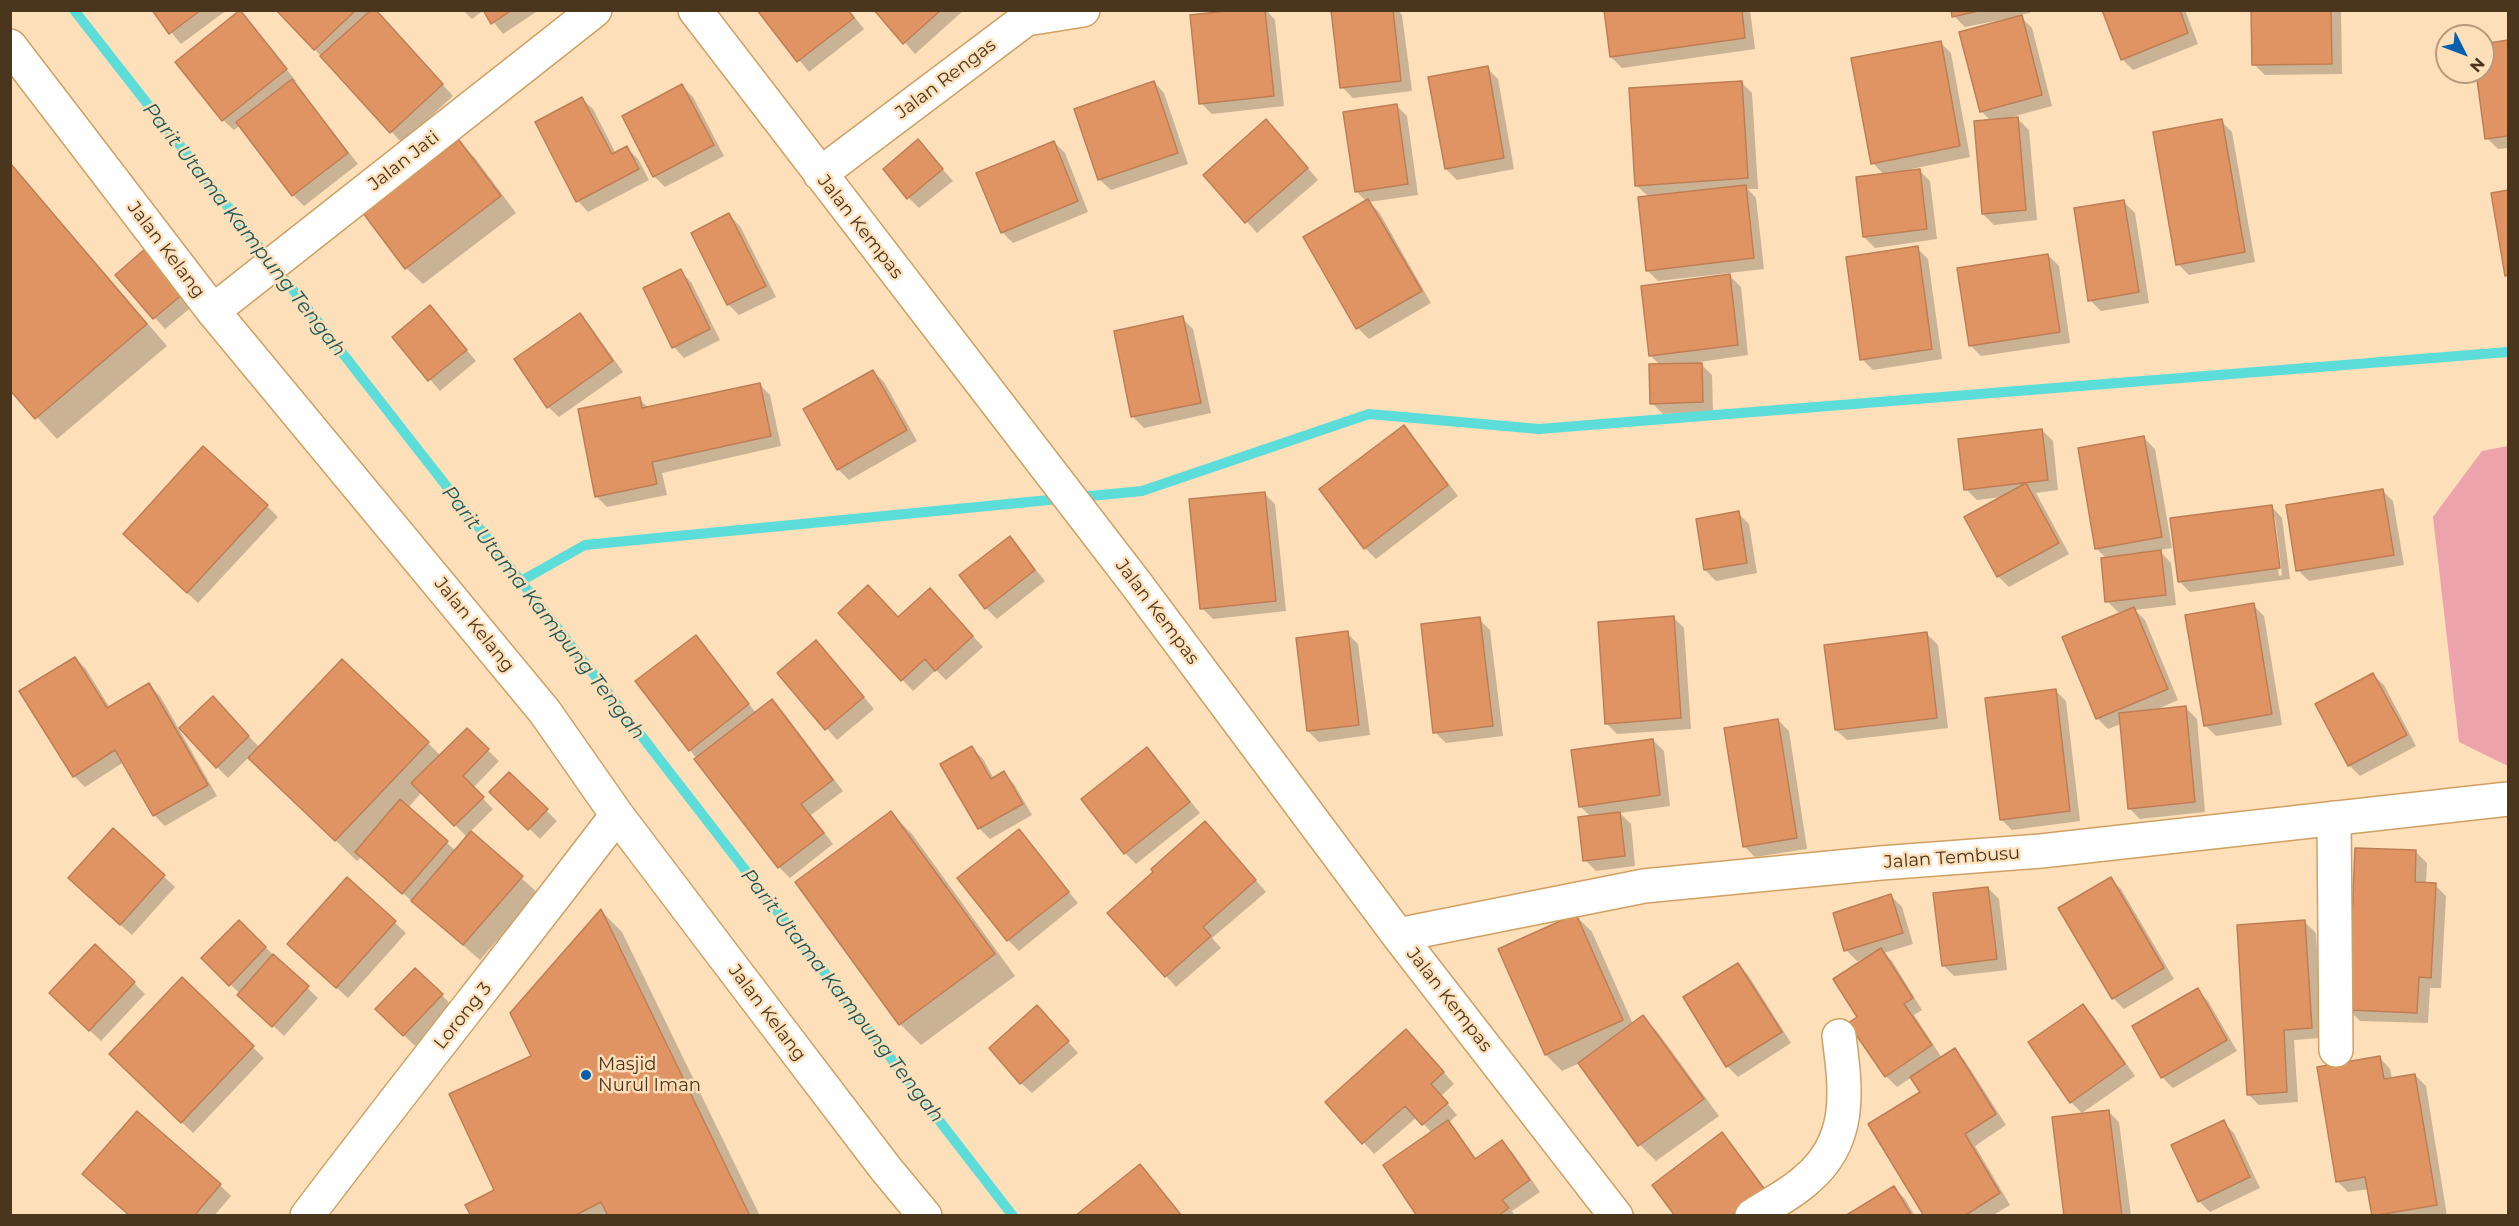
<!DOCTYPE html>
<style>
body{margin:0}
#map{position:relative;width:2519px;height:1226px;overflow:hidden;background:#fddfba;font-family:Montserrat,sans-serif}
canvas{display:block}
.frame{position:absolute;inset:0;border:12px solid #4a361c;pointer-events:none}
.north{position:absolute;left:2435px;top:24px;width:60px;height:60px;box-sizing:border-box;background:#fddfba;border:2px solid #b59b7b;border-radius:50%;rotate:132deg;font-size:16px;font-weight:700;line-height:24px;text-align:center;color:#4a361c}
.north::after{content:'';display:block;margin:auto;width:21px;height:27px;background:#085fad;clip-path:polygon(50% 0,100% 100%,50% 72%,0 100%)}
</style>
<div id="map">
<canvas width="2519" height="1226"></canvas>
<div class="frame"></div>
<div class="north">N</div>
</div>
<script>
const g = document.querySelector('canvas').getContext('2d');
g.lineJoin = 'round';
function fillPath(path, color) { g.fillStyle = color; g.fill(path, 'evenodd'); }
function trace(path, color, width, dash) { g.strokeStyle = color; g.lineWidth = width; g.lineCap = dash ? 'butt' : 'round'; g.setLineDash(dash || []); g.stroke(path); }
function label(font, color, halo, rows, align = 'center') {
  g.font = font + ' Montserrat,sans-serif'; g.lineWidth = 5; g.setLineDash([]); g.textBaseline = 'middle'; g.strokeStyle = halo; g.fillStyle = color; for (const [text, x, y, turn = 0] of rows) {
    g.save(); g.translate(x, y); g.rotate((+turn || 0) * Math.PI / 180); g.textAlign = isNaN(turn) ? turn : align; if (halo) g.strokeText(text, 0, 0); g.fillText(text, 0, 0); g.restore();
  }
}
const green = new Path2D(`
 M2508 446V766L2459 742 2433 517 2482 451Z`);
const shadow = new Path2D(`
 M153 10H227L181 44Z
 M278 10H375L453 96 402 143Z
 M463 10H484L472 19Z
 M484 10H539L503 34Z
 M759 10H849L864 29 809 72Z
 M876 10H964L915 54Z
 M1251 10H1266L1275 20 1284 106 1212 114 1201 103Z
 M1342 10H1398L1402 15 1412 91 1353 98 1342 87Z
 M1605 10H1750L1755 49 1622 68 1611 57Z
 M1953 10H2030V13L2019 15 2032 28 2052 106 2008 118V120L2018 119 2029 130 2037 220 1994 225 1983 214 1991 121 1981 111 2006 21 2005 19 1965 27 1954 16Z
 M2104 10H2185L2198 44 2133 70 2122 59Z
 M2253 10H2341L2342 74 2265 75 2254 64Z
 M240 12 296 81 294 83 358 164 304 206 293 195 240 125 234 130 223 120Z
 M1940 42 1951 53 1970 157 1911 169V171L1919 170 1930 181 1937 239 1875 248 1864 237 1884 175 1873 163Z
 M2508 42V148L2498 149 2487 138 2478 72H2483V45Z
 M1487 68 1498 79 1514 169 1457 180 1446 169Z
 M1154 82 1164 93 1188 164 1111 190 1100 180 1076 110Z
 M1741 82 1752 93 1758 189H1748L1756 198 1764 269 1658 281 1647 270 1649 197 1636 185Z
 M682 86 693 97 724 156 665 187 654 176Z
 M582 99 593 109 616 154 627 148 638 159 649 180 588 212 578 201 537 122Z
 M1396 105 1407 116 1418 195 1369 202 1379 212 1431 303 1369 339 1358 328 1305 238 1367 202 1356 191Z
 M2221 121 2232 132 2255 262 2189 275 2178 264Z
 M1277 132 1318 180 1257 233 1205 175Z
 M918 141 953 181 919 208 909 198Z
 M459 142 475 158 516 213 423 284 406 268Z
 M1054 142 1065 153 1088 212 1013 243 1002 232Z
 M10 163 167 346 57 439 10 388Z
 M2508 191V277L2493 194Z
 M2124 202 2135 213 2149 303 2101 311 2090 300Z
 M729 215 740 226 776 297 739 315 728 304Z
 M1917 248 1928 259 1942 359 1873 370 1862 359Z
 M146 250 194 305 165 329 117 275Z
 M2048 255 2059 266 2070 343 1981 356 1970 345Z
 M680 271 691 282 720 340 684 358 674 347Z
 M1730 276 1741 287 1748 355 1699 362 1712 375 1713 412 1663 414 1652 403 1661 366 1651 356Z
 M430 307 476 361 440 391 394 337Z
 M580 315 590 326 623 372 559 417 548 407Z
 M1182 318 1193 329 1211 413 1144 428 1133 417 1115 332Z
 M873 371 884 382 917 441 849 480 838 469Z
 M759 384 770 395 781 446 662 473 667 495 607 507 596 496 639 399 649 408Z
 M1404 427 1414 438 1458 496 1376 559 1365 548Z
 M2042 430 2053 441 2058 490 2036 493 2069 554 2009 587 1998 576 2003 497 1977 500 1966 489Z
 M2144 438 2155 449 2172 548 2159 550 2171 563 2176 605 2135 610 2145 620 2178 700 2153 711 2186 708 2197 719 2205 812 2140 819 2129 808 2121 724 2108 729 2097 718 2128 611 2118 612 2107 601 2106 558 2096 548Z
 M2382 490 2393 501 2404 565 2309 581 2298 570Z
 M1264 493 1275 504 1286 611 1213 619 1202 608Z
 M267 506 278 517 198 603 136 545Z
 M2272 507 2282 518 2290 579 2190 592 2179 581ZM2272 517H2275L2282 575 2279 576Z
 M1738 513 1749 524 1757 573 1716 581 1705 570Z
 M1010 538 1045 581 997 619 986 608Z
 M941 601 983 647 946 680 936 670 913 691 840 613 898 619Z
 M2253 605 2264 616 2282 725 2216 736 2205 725Z
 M1673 617 1684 628 1691 729 1617 734 1606 723Z
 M1479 619 1490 630 1503 736 1446 743 1435 732Z
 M1347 633 1358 644 1370 735 1319 742 1308 731Z
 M1927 634 1938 645 1948 728 1847 740 1836 730Z
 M695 637 756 713 772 701 783 712 843 791 811 815 833 844 790 878 779 867 690 750Z
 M827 653 874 709 837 740 779 674Z
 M75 658 86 669 110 708 149 685 160 696 217 796 165 826 154 815 124 762 85 787 74 776Z
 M2373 675 2384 685 2416 746 2360 776 2349 765Z
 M2055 690 2066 701 2080 821 2012 830 2001 819Z
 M223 709 260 748 428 743 441 756 467 730 499 761 473 788 493 809 470 832 538 893 480 960 361 857 357 861 249 757 228 778 217 767ZM422 792 468 838 456 851 408 808Z
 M1778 720 1789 731 1807 849 1755 857 1744 846Z
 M1653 740 1664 751 1670 806 1620 813 1631 824 1635 866 1596 871 1585 860 1591 817 1580 806Z
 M972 748 983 759 994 779 1004 773 1014 784 1032 815 990 839 979 828Z
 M1147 749 1200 813 1136 864 1125 853Z
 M509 774 557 821 540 839 492 792Z
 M891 813 912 834 1015 976 921 1045 900 1024 797 882Z
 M113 830 175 887 132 935 80 889Z
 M1018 831 1078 903 1019 951 1008 940Z
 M1216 834 1266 892 1212 938 1221 948 1176 987 1166 976 1155 872Z
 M2416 852 2427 863 2426 884 2435 885 2446 896 2441 988H2430L2428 1023 2360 1021 2349 1010Z
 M347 879 406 933 348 998 300 955Z
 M2110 879 2121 889 2174 979 2124 1009 2113 998Z
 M1988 888 1999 899 2007 970 1954 976 1943 965Z
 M1891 896 1902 907 1913 944 1884 953 1892 961 1922 1010 1914 1015 1942 1058 1954 1050 1965 1061 2006 1125 1975 1146 2010 1205 1992 1216H1925L1922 1093 1912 1077 1897 1087 1886 1076 1850 1023 1859 1017 1866 958 1857 961 1846 950Z
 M601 911 622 932 760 1216H472L496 1191 533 1057Z
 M1576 916 1592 932 1633 1024 1643 1017 1659 1034 1719 1116 1656 1161 1640 1145 1580 1063 1562 1071 1546 1055 1500 950Z
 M239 922 318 998 284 1036 203 958Z
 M2305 922 2316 933 2322 1038 2294 1040 2298 1102 2259 1105 2248 1094Z
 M1738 965 1748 975 1791 1043 1738 1077 1727 1066Z
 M182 979 264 1058 193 1133 122 1065Z
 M134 983 145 994 101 1041 62 1004Z
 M2197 990 2208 1001 2237 1051 2173 1088 2162 1077Z
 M442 995 452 1006 415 1046 377 1009Z
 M2083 1006 2094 1017 2135 1076 2082 1113 2071 1102Z
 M1047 1018 1078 1053 1032 1093 1021 1083Z
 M1417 1042 1454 1084 1441 1096 1457 1115 1448 1123 1458 1133 1477 1160 1502 1142 1513 1153 1540 1192 1512 1211 1515 1216H1419L1432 1133 1417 1117 1374 1154 1327 1102Z
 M2380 1058 2390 1069 2392 1079 2415 1075 2426 1086 2447 1216H2373L2369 1189 2348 1192 2337 1181Z
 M2108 1111 2119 1122 2131 1216H2065Z
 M2223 1122 2234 1133 2260 1188 2210 1212 2199 1201Z
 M1721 1134 1732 1145 1775 1201 1756 1216H1677Z
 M1140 1166 1182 1216H1078Z
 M220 1185 231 1196 214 1216H130Z
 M1894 1188 1905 1199 1915 1216H1848Z`);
const stream = new Path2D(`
 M74 10 599 681 1013 1216
 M521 581 585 545 1142 491 1369 414 1539 429 2508 352`);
const building = new Path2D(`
 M152 10H201L169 34Z
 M240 10 287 69 222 121 175 62Z
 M276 10H356L314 50Z
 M371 10H376L443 84 390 133 320 56Z
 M483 10H512L491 24Z
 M757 10H848L854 18 797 62Z
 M874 10H941L903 44Z
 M1236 10H1265L1274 96 1199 104 1190 15Z
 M1331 10H1393L1401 81 1340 88Z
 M1604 10H1742L1745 38 1610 57Z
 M1951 10H1983L1952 17Z
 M2102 10H2180L2188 33 2121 60Z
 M2251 10H2331L2332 64 2252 65Z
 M2022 15 2042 95 1980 112 1959 32Z
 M2508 40V136L2485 139 2476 72H2483V44Z
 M1941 41 1960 146 1871 164 1851 58Z
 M1488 66 1504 158 1445 169 1428 77Z
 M292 79 348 153 292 196 236 122Z
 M1154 81 1178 153 1098 180 1074 109Z
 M1742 81 1748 178 1635 186 1629 88Z
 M682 84 714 145 653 177 622 116Z
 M582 97 612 154 627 146 639 169 576 202 535 122Z
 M1397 104 1408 184 1355 192 1343 112Z
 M2018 117 2026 210 1982 214 1974 121Z
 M1266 119 1308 168 1245 223 1203 175Z
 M2222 119 2245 252 2176 265 2153 132Z
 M918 139 943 169 907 199 883 169Z
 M459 140 501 196 405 269 363 213Z
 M1054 141 1078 201 1001 233 976 173Z
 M10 163 147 324 35 419 10 390Z
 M1920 169 1927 229 1863 237 1856 177Z
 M1746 185 1754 258 1646 271 1638 197Z
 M2508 190V275L2505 276 2491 193Z
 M1368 199 1422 291 1356 329 1303 237Z
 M2124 200 2139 292 2088 301 2074 208Z
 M729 213 766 286 727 305 691 233Z
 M1918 246 1932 349 1860 360 1846 257Z
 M146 248 184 293 153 319 115 275Z
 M2048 254 2060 332 1969 346 1957 268Z
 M681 269 710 329 672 348 643 288Z
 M1730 274 1738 345 1649 356 1641 286Z
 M430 305 467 350 428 381 392 337Z
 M580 313 613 361 547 408 514 359Z
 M1183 316 1201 403 1131 417 1114 331Z
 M1702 363 1703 402 1650 404 1649 364Z
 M873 370 907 430 837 470 803 409Z
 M760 383 771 436 652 462 657 484 595 497 578 409 640 397 642 408Z
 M1404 425 1448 485 1364 549 1319 489Z
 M2042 429 2048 480 1964 490 1958 439Z
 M2144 436 2162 537 2095 549 2078 448Z
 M203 446 268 505 187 593 123 534Z
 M2026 483 2059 543 1997 577 1964 517Z
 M2383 489 2394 555 2296 571 2286 505Z
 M1265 492 1276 601 1200 609 1189 499Z
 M2272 505 2280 568 2178 582 2170 518Z
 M1739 511 1747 563 1704 570 1696 519Z
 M1010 536 1035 570 985 609 959 575Z
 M2161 550 2166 595 2105 602 2101 558Z
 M868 585 898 617 930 588 973 636 935 671 925 659 901 681 838 613Z
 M2254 603 2272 714 2204 726 2185 615Z
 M2134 607 2168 689 2096 719 2062 637Z
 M1674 616 1681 718 1605 724 1598 622Z
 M1480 617 1493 726 1433 733 1421 624Z
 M1348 631 1359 725 1307 731 1296 638Z
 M1927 632 1937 718 1835 730 1824 645Z
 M696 635 749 704 689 751 635 681Z
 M816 640 864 697 825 730 777 673Z
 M75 657 107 708 149 683 208 785 153 816 115 750 73 777 19 691Z
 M342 659 429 742 335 841 248 758Z
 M2373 673 2407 735 2348 766 2315 704Z
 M2056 689 2070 811 2000 820 1985 698Z
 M213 696 249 736 216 768 179 728Z
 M772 699 833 780 801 804 824 833 778 868 694 759Z
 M2186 706 2195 802 2128 809 2119 713Z
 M1778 719 1797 838 1743 847 1724 728Z
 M467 728 489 749 463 776 484 797 454 826 411 783Z
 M1653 739 1660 795 1579 807 1571 750Z
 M972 746 991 779 1004 771 1023 804 978 829 940 764Z
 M1147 747 1190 802 1124 854 1081 799Z
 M509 772 548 809 528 830 489 792Z
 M400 799 448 841 402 894 355 852Z
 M891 811 995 954 899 1025 795 882Z
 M1620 812 1625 856 1583 861 1578 817Z
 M1205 821 1256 880 1203 927 1211 936 1165 977 1107 913 1153 872 1151 869Z
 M113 828 165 875 120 925 68 878Z
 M1019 829 1069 892 1007 941 957 878Z
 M471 831 523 876 463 945 411 901Z
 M2355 848 2416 850 2415 882 2436 883 2431 978 2419 977 2417 1013 2348 1010Z
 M347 877 396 921 336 988 287 944Z
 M2111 877 2164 968 2112 999 2058 908Z
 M1988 887 1997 959 1942 966 1933 893Z
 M1891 894 1903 933 1844 951 1833 913Z
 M601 909 750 1216H608L601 1202 574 1216H471L465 1205 494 1190 449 1094 531 1056 510 1013Z
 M1576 914 1623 1020 1545 1055 1498 949Z
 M239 920 266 947 229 986 201 958Z
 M2305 920 2312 1028 2284 1030 2287 1092 2247 1095 2237 925Z
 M95 944 135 982 89 1031 49 993Z
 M1881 948 1913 998 1904 1004 1932 1045 1885 1077 1848 1023 1857 1017 1833 979Z
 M273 954 309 986 272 1027 237 995Z
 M1738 963 1782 1032 1726 1067 1683 997Z
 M415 968 443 994 403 1036 375 1009Z
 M182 977 254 1046 181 1123 109 1054Z
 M2198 988 2227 1040 2161 1078 2132 1026Z
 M2083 1004 2125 1064 2070 1103 2028 1042Z
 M1037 1005 1069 1041 1020 1084 989 1048Z
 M1643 1015 1704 1099 1638 1146 1578 1063Z
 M1406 1029 1444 1072 1431 1084 1448 1103 1422 1125 1405 1106 1362 1144 1325 1102Z
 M1955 1048 1996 1114 1965 1134 2000 1193 1964 1216H1924L1868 1124 1920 1092 1910 1077Z
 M2380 1056 2384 1079 2415 1074 2437 1205 2372 1216 2365 1177 2336 1182 2317 1067Z
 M2109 1110 2122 1216H2064L2052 1117Z
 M137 1111 221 1184 194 1216H130L82 1174Z
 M1448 1120 1475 1159 1502 1140 1530 1180 1502 1200 1509 1208 1498 1216H1417L1383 1165Z
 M2224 1120 2250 1177 2198 1202 2171 1145Z
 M1722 1132 1765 1190 1731 1216H1675L1652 1185Z
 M1140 1164 1182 1216H1075Z
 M1894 1186 1912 1216H1845Z`);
const minor = new Path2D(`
 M695 10 1137 585 1398 935 1616 1216
 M10 46 213 311 545 712 617 815 726 959 886 1169 925 1216
 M820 174 1026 19 1083 10
 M213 311 595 10
 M2334 818 2336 1050
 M1398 935 1644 886 1881 863 2041 851 2508 799
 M307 1216C409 1081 515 949 617 815
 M1752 1216C1770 1204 1791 1194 1806 1180 1853 1141 1846 1090 1839 1036`);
const markers = [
 [586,1075,6,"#085fad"]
];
const streetNames = [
 ["Jalan Rengas",946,79,-37],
 ["Jalan Jati",404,161,-38],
 ["Jalan Kempas",860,227,52],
 ["Jalan Kelang",166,250,53],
 ["Jalan Kempas",1157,612,53],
 ["Jalan Kelang",474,625,51],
 ["Jalan Tembusu",1952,858,-4],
 ["Jalan Kempas",1449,1000,52],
 ["Jalan Kelang",767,1013,53],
 ["Lorong 3",463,1016,-51]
];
const poiNames = [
 ["Masjid",598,1065],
 ["Nurul Iman",598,1086]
];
const waterNames = [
 ["Parit Utama Kampung Tengah",244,230,52],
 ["Parit Utama Kampung Tengah",543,613,52],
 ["Parit Utama Kampung Tengah",842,996,52]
];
fillPath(green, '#eda3ab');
fillPath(shadow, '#0003');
trace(stream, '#5cddd9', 10);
fillPath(building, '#e19463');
trace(building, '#be7e55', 1.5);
trace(minor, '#d0a062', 36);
trace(minor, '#fff', 33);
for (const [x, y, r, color] of markers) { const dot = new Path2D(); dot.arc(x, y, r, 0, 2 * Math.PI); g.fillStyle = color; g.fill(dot); trace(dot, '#fddfba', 2); }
label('18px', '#4a361c', '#fddfba', streetNames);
label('18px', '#4a361c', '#fddfba', poiNames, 'left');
label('italic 20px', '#215856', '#fddfba', waterNames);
</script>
